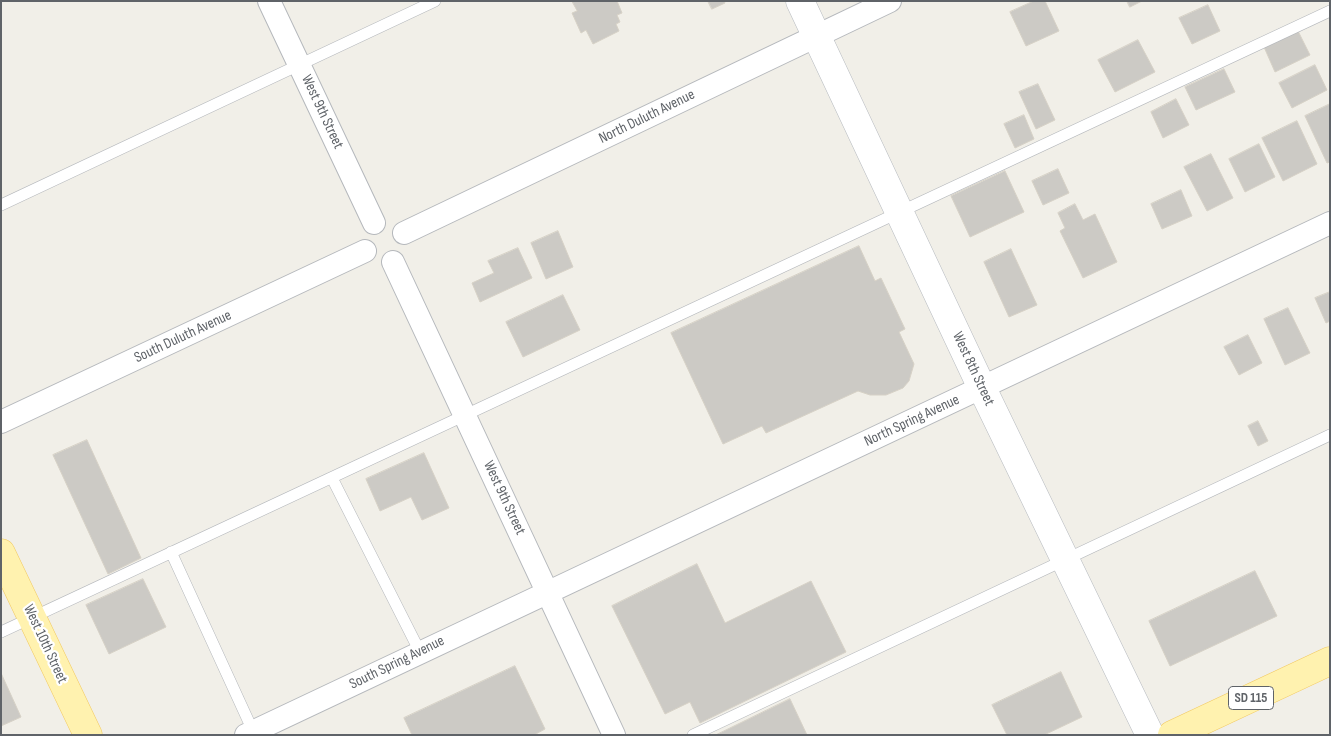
<!DOCTYPE html>
<style>
body{margin:0}
#map{position:relative;width:1331px;height:736px;overflow:hidden;background:#f1efe8;font-family:"Sofia Sans Condensed",sans-serif}
canvas{display:block}
.frame{position:absolute;inset:0;border:2px solid #5f6368;pointer-events:none}
</style>
<div id="map">
<canvas width="1331" height="736"></canvas>
<div class="frame"></div>
</div>
<script>
const g = document.querySelector('canvas').getContext('2d');
g.lineJoin = 'round';
function fillPath(path, color) { g.fillStyle = color; g.fill(path, 'evenodd'); }
function trace(path, color, width, dash) { g.strokeStyle = color; g.lineWidth = width; g.lineCap = dash ? 'butt' : 'round'; g.setLineDash(dash || []); g.stroke(path); }
function label(font, color, halo, rows, align = 'center') {
  g.font = font + ' "Sofia Sans Condensed",sans-serif'; g.lineWidth = 4.5; g.setLineDash([]); g.textBaseline = 'middle'; g.strokeStyle = halo; g.fillStyle = color; for (const [text, x, y, turn = 0] of rows) {
    g.save(); g.translate(x, y); g.rotate((+turn || 0) * Math.PI / 180); g.textAlign = isNaN(turn) ? turn : align; if (halo) g.strokeText(text, 0, 0); g.fillText(text, 0, 0); g.restore();
  }
}
const building = new Path2D(`
 M572 1H617L622 13 617 15 620 22 616 24 619 31 593 44 586 30 581 33 572 13 577 11Z
 M708 1H724L725 3 712 9Z
 M1034 1H1045L1059 31 1026 46 1010 12Z
 M1127 1H1142L1130 7Z
 M1208 5 1220 31 1192 44 1179 18Z
 M1298 31 1310 55 1275 72 1264 47Z
 M1138 40 1155 72 1115 92 1098 60Z
 M1315 65 1327 90 1292 108 1279 83Z
 M1224 69 1235 92 1196 110 1185 87Z
 M1038 84 1055 120 1036 129 1019 92Z
 M1176 99 1189 125 1163 138 1151 112Z
 M1330 104V162L1327 163 1305 116Z
 M1024 115 1034 139 1015 148 1004 124Z
 M1297 121 1317 164 1283 181 1262 138Z
 M1259 144 1275 177 1245 192 1229 159Z
 M1211 154 1233 198 1207 211 1184 167Z
 M1058 169 1069 193 1043 205 1032 181Z
 M1005 171 1024 212 970 237 951 196Z
 M1181 190 1192 216 1162 229 1151 204Z
 M1075 204 1083 220 1095 214 1117 262 1083 278 1060 231 1065 228 1058 213Z
 M558 231 573 267 546 279 531 243Z
 M859 246 875 281 881 278 905 329 899 332 914 364 909 381 903 388 886 395H870L858 391 766 433 762 426 723 444 671 333Z
 M518 248 532 278 480 302 472 283 494 273 488 261Z
 M1011 249 1037 305 1009 317 984 262Z
 M1330 292V321L1326 323 1315 298Z
 M563 295 580 330 523 357 506 322Z
 M1288 308 1310 353 1285 365 1264 319Z
 M1248 335 1262 363 1239 375 1224 347Z
 M1258 421 1268 441 1258 446 1248 426Z
 M87 440 141 558 108 574 53 455Z
 M424 453 449 508 422 520 411 497 380 511 366 479Z
 M697 564 725 623 811 581 846 652 700 723 690 702 665 714 612 606Z
 M1255 571 1277 616 1170 666 1149 621Z
 M143 579 166 627 109 654 86 605Z
 M515 666 545 729 534 735H412L404 718Z
 M1061 672 1082 717 1044 735H1007L992 705Z
 M1 673 21 717 1 726Z
 M790 699 807 735H716Z`);
const lane = new Path2D(`
 M1 205 435 1
 M332 478 420 652
 M171 552 253 731
 M1 632 1330 11
 M693 735 1330 435`);
const street = new Path2D(`
 M269 1 374 223
 M404 233 890 1
 M393 262 614 735
 M1 422 365 251
 M246 735 1330 223`);
const secondary = new Path2D(`
 M800 1 982 388 1150 735`);
const primary = new Path2D(`
 M1 553 88 735
 M1172 735 1330 661`);
const shields = [
 [1251,698,45]
];
const shieldNames = [
 ["SD 115",1251,698]
];
const streetNames = [
 ["West 9th Street",322,112,65],
 ["North Duluth Avenue",647,117,-26],
 ["South Duluth Avenue",183,337,-25],
 ["West 8th Street",973,369,65],
 ["North Spring Avenue",912,421,-25],
 ["West 9th Street",504,498,65],
 ["West 10th Street",45,644,65],
 ["South Spring Avenue",397,663,-26]
];
fillPath(building, '#cccac5');
trace(building, '#d6d1c6', 1);
trace(lane, '#b5b8bc', 12);
trace(street, '#b5b8bc', 24);
trace(secondary, '#b6babf', 29);
trace(primary, '#f2c960', 29);
trace(lane, '#fff', 11);
trace(street, '#fff', 22);
trace(secondary, '#fff', 28);
trace(primary, '#fff2af', 28);
for (const [x, y, w] of shields) { const box = new Path2D(); box.roundRect(x - w / 2, y - 11.5, w, 23, 4); g.fillStyle = '#fff'; g.fill(box); trace(box, '#5f6368', 1); }
label('bold 14px', '#5f6368', null, shieldNames);
label('15px', '#5f6368', '#fff', streetNames);
</script>
